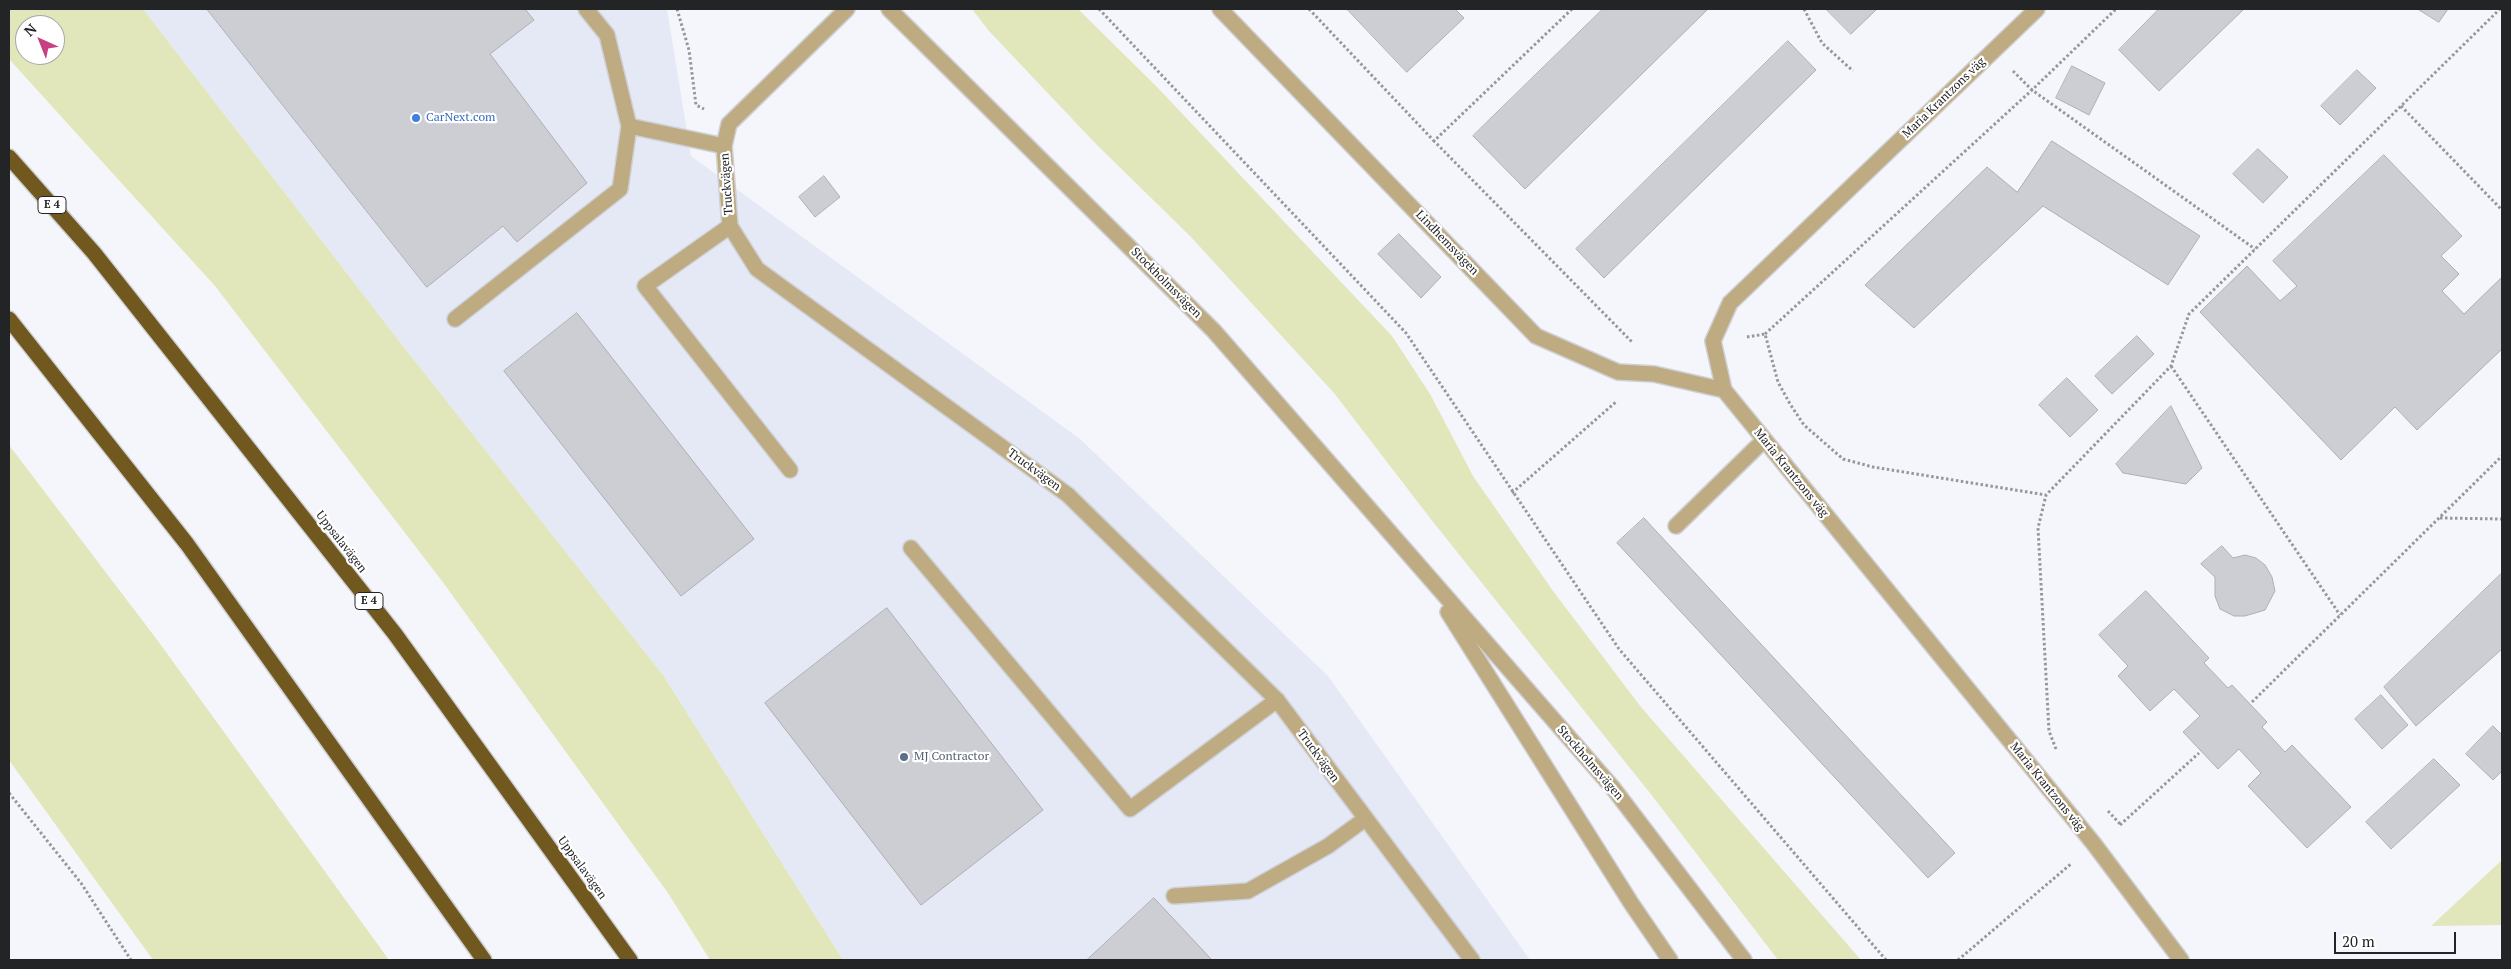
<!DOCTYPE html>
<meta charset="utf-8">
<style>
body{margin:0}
#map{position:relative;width:2511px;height:969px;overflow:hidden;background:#f4f6fb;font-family:"PT Serif",serif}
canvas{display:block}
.frame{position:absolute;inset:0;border:10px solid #232426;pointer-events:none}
.north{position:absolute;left:15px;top:15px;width:50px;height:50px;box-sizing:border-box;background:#fff;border:1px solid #a7a7a8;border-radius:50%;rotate:316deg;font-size:14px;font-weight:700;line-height:20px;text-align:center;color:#232426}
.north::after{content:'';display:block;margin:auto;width:18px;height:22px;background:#c74182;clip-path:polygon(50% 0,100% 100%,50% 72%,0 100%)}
.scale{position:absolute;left:2334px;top:932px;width:122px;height:22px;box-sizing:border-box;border:2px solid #232426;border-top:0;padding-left:6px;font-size:15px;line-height:18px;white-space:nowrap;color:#232426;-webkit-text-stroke:4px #fff;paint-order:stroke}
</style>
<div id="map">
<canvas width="2511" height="969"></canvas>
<div class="frame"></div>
<div class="north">N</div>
<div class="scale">20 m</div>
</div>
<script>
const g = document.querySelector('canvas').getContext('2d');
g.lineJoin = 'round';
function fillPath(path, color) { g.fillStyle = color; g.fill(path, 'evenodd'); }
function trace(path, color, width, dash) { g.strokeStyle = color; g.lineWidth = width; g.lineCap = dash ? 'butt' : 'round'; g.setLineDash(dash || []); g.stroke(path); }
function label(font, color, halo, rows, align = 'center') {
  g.font = font + ' "PT Serif",serif'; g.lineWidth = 4.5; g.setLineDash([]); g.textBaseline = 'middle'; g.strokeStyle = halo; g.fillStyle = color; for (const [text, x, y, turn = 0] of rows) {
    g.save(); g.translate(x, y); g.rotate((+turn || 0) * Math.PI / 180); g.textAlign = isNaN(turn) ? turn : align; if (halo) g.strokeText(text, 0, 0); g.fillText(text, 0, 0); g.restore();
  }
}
const built = new Path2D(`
 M143 9H667L691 156 1080 439 1328 676 1530 960H843L663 675 399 341Z`);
const green = new Path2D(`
 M9 9H143L399 341 663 675 843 960H710L668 893 442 581 215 286 9 59ZM25 25H55V55H25Z
 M972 9H1078L1157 87 1392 336 1430 394 1473 476 1553 591 1641 707 1861 960H1778L1650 793 1430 518 1334 393 1191 237 1096 144 989 31Z
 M9 445 158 641 389 960H153L9 760Z
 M2502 860V925L2431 926Z`);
const building = new Path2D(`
 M207 9H525L534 20 490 54 587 183 517 242 503 226 427 287Z
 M1347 9H1455L1464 18 1407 72Z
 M1603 9H1708L1525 189 1473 136Z
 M1826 9H1877L1851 34Z
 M2159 9H2244L2159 91 2119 50Z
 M2418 9H2448L2439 22Z
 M1788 41 1816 70 1604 278 1576 249Z
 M2072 66 2105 83 2089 115 2056 98Z
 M2357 70 2376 88 2340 125 2321 106Z
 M2052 141 2200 236 2168 285 2043 206 1914 328 1865 285 1987 167 2017 192Z
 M2258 149 2288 177 2263 203 2233 174Z
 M2384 155 2462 236 2441 256 2459 274 2442 291 2464 314 2502 277V349L2417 430 2395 407 2341 460 2200 312 2247 266 2280 301 2297 286 2273 261Z
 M824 176 840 197 815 217 799 197Z
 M1399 234 1441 277 1421 298 1378 254Z
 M577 313 754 539 681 596 504 371Z
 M2137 336 2154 354 2112 394 2095 376Z
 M2067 378 2098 410 2070 437 2039 405Z
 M2171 406 2202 468 2186 484 2123 473 2116 464Z
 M1644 518 1955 853 1928 878 1617 543Z
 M2222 546 2233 558 2245 555 2256 558 2265 565 2272 577 2275 591 2265 610 2245 616H2234L2220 609 2215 596V577L2201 564Z
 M2502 573V649L2416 726 2384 687Z
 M2146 591 2209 658 2204 663 2228 688 2232 685 2267 722 2262 727 2285 752 2292 745 2351 807 2307 848 2248 786 2261 773 2239 749 2218 769 2183 732 2200 716 2174 689 2150 711 2118 676 2128 666 2099 635Z
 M887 608 1043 810 921 905 765 703Z
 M2381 695 2408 725 2382 749 2355 719Z
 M2493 726 2502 735V771L2493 780 2466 754Z
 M2434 759 2460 785 2391 849 2366 822Z
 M1154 898 1212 960H1087Z`);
const path = new Path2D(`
 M677 9 689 50 696 105 704 109
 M1099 9 1406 333 1619 649 1886 960
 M1309 9 1434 141
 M1572 9 1434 141 1633 343
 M1804 9 1822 43 1853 71
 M2013 71 2032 90 2255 249
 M2401 106 2502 210
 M1765 334 2032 90 2116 9
 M1747 337 1765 334 1778 382 1790 404 1804 425 1843 459 1873 467 2046 495
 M2171 366 2340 615
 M1512 493 1617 401
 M2440 518 2502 519
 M2252 702 2502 456
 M2056 749 2049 731 2038 528 2046 495 2171 366 2189 314 2500 9
 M9 793 81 883 131 960
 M2108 811 2121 825
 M2120 825 2199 753
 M1958 960 2072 863`);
const service = new Path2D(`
 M586 9 607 35 629 126 724 146
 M730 226 645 286 790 470
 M455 319 620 189 629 126
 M1676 526 1764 440
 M911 548 1130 809 1277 700
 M1174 896 1248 891 1328 846 1365 819`);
const minor = new Path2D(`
 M847 9 729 124 724 146 730 226 757 269 1068 495 1277 700 1472 960
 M1220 9 1536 336 1618 372 1654 374 1724 390
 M2037 9 1730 303 1713 341 1724 390 2094 844 2181 960`);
const tertiary = new Path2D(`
 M889 9 1214 331 1613 788 1744 960
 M1448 612 1631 903 1670 960`);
const motorway = new Path2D(`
 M9 157 94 253 395 634 630 960
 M9 319 187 544 484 960`);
const markers = [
 [416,118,5,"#3f7fe0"],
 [904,757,5,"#5c6f8a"]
];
const shields = [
 [52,205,28],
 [369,601,28]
];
const shieldNames = [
 ["E 4",52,205],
 ["E 4",369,601]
];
const streetNames = [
 ["Maria Krantzons väg",1944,98,-44],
 ["Truckvägen",727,184,-94],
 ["Lindhemsvägen",1447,243,46],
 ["Stockholmsvägen",1166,283,45],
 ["Truckvägen",1034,470,36],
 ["Maria Krantzons väg",1791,473,51],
 ["Uppsalavägen",341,542,52],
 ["Truckvägen",1318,756,54],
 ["Stockholmsvägen",1590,763,49],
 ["Maria Krantzons väg",2047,787,51],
 ["Uppsalavägen",582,868,54]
];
const shopNames = [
 ["CarNext.com",426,118]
];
const serviceNames = [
 ["MJ Contractor",914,757]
];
fillPath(built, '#e4e9f5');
fillPath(green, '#e2e6bb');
fillPath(building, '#ccced3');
trace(building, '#adafb4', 1);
trace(service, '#ced0d5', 18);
trace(minor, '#ced0d5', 18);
trace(tertiary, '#ced0d5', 18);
trace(motorway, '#ced0d5', 18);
trace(path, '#96979b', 3, [2.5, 2.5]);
trace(service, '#bfab82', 15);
trace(minor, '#bfab82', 15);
trace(tertiary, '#bfab82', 15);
trace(motorway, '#71581f', 15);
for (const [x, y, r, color] of markers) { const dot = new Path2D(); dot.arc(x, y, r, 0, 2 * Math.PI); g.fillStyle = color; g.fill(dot); trace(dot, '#fff', 2); }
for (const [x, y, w] of shields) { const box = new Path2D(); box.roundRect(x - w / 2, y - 8.5, w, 17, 4); g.fillStyle = '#fff'; g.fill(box); trace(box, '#232426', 1); }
label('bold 11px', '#232426', null, shieldNames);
label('12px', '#232426', '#fff', streetNames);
label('12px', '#366cbe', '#fff', shopNames, 'left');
label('12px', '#4e5e75', '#fff', serviceNames, 'left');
</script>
